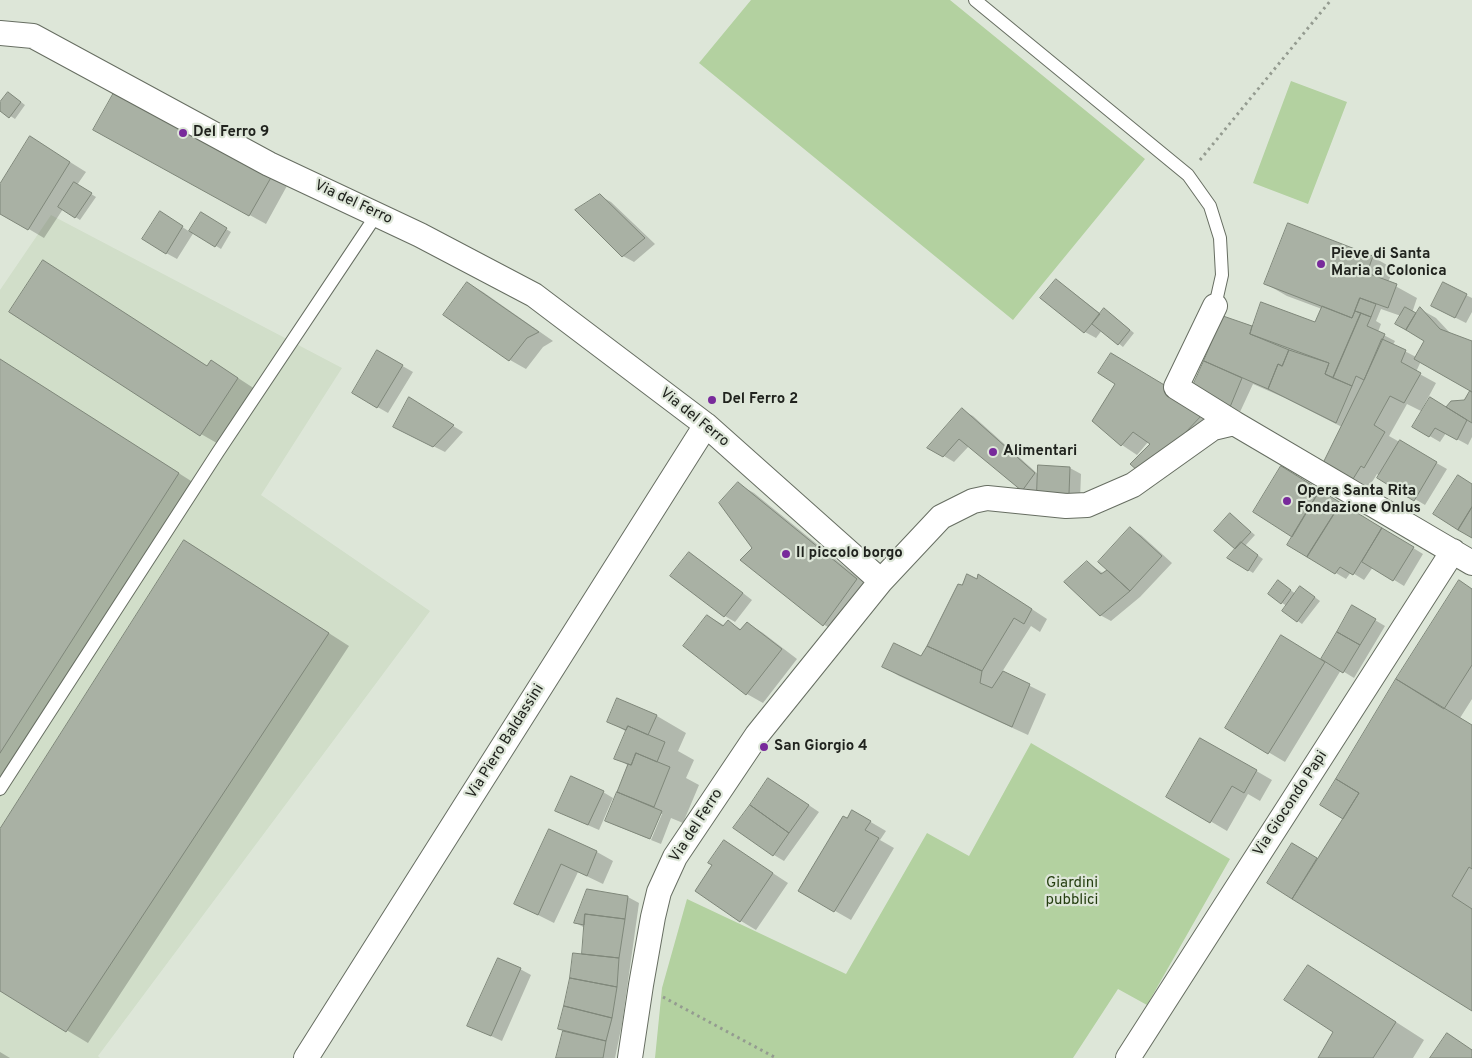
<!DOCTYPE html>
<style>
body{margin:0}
canvas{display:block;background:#dde6d8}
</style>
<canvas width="1472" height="1058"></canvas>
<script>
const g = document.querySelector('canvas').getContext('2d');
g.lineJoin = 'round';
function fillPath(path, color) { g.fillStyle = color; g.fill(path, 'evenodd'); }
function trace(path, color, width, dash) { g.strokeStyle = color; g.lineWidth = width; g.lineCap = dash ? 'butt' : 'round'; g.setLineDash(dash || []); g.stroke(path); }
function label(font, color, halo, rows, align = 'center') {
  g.font = font + ' Overpass,sans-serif'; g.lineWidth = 4.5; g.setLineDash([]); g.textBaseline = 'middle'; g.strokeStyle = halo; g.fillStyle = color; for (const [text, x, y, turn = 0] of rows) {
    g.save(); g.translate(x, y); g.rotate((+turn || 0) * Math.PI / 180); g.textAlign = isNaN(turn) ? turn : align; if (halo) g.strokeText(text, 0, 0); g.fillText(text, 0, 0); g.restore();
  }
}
const built = new Path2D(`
 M51 215 342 368 261 495 430 611 98 1056 100 1058H0V290Z`);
const green = new Path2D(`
 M751 0H950L1145 159 1013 320 699 63Z
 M1291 81 1347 102 1308 204 1253 183Z
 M1031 743 1230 859 1147 1005 1118 989 1073 1058H655L662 988 687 899 846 974 927 833 969 856Z`);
const shadow = new Path2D(`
 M116 90 288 184 266 224 110 138Z
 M13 96 25 105 15 119 0 109V105Z
 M46 147 86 172 77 185 96 197 80 220 63 209 44 238 0 212V187Z
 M600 196 611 202 655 244 634 262 623 256 577 210Z
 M201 214 231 232 221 249 194 232 177 259 166 253 170 219 190 232Z
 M1289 224 1373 257 1394 269 1388 282 1417 298 1412 313 1416 315 1420 309 1436 318 1451 334 1472 342V391L1421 361 1416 372 1436 383 1421 411 1407 404 1389 436 1447 469 1425 505 1379 478 1380 476 1377 474 1369 487 1340 471 1342 427 1285 398 1253 384 1240 412 1203 396 1209 365 1224 317 1253 328 1316 324 1322 309 1287 296 1266 284ZM1381 309 1401 316 1397 323 1426 341 1416 357 1393 345 1395 341 1378 332 1381 324 1376 321Z
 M43 261 208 367 232 374 258 391 222 446 201 434Z
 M1056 281 1066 287 1101 314 1110 313 1134 333 1123 347 1102 330 1096 338 1085 332 1042 298Z
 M467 283 483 292 553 341 543 347 526 369 510 360 445 314Z
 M1443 284 1472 298V312L1466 323 1432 306Z
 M378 352 413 372 388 413 353 393Z
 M1112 355 1217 425 1152 444 1148 442 1137 455 1122 445 1094 421 1117 384Z
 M0 360 199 486 0 797Z
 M1472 391V437L1468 445 1446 433 1440 442 1414 427 1447 409 1465 401Z
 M409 399 463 432 445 452 405 432Z
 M962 410 973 416 1039 475V467L1070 468 1081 474 1080 500 1049 498 1037 491 1033 496 1022 490 969 446 954 462 929 447Z
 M1292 474 1423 554 1404 586 1373 567 1364 580 1351 572 1346 579 1289 545 1294 536Z
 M738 484 754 493 872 589 839 634 823 624 753 548Z
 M1231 515 1255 535 1245 546 1263 559 1253 573 1229 558 1236 549Z
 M1131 529 1141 535 1172 563 1140 597 1111 621 1100 615 1087 562 1104 574 1109 570Z
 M185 541 349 646 88 1043 0 990V832Z
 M689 554 700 560 752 600 735 622 725 616 672 576Z
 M978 580 995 585 1047 619 1040 632 1031 626 1002 672 1046 694 1028 735 899 676 884 667 922 658 962 587Z
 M1283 585 1296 594 1305 590 1320 601 1302 624 1284 611 1287 606 1282 603Z
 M1472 589V699L1460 718 1472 725V1009L1269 883 1303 851 1318 860 1344 818Z
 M1353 607 1385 626 1354 678 1341 670 1285 762 1226 727 1322 660Z
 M708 616 725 626 728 622 742 630 747 623 763 633 797 659 763 703 747 694Z
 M617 700 657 716 686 733 678 751 694 760 686 778 699 785 683 823 671 818 661 844 651 840 662 814H659L649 839 617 826 607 820 629 766 616 758 627 732 608 721Z
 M1201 739 1272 780 1260 801 1248 794 1227 831 1168 796Z
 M779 785 819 812 784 861 774 855Z
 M603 792 613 798 599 830 567 816Z
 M852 811 886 831 880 840 894 848 851 920 800 891Z
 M549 831 597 852 613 861 603 884 578 872 554 923 516 904Z
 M725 842 788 883 756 930 741 921Z
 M587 890 628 897 639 903 622 1024 615 1058H557L564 1031 559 1029 583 955 585 928 576 923Z
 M1308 967 1337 984 1424 1040 1413 1058H1319L1335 1032Z
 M520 969 531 975 502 1041 480 1031Z
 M0 1052 10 1058H0Z`);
const building = new Path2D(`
 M116 89 273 174 249 216 93 130Z
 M8 92 21 102 9 118 0 111V102Z
 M30 136 70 162 28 230 0 214V184Z
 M74 182 92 193 75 218 58 207Z
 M600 194 645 238 622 257 575 210Z
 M160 211 183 226 166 254 142 239Z
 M201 212 227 228 215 247 189 231Z
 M1288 223 1373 256 1367 273 1397 284 1388 308 1360 298 1352 318 1264 284Z
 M43 260 207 366 211 360 238 378 200 436 9 312Z
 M1056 279 1100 314 1084 333 1040 298Z
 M467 282 539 332 527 338 509 361 443 315Z
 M1443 282 1467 294 1455 318 1431 306Z
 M1360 298 1376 304 1371 317 1355 311Z
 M1261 302 1315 322 1322 306 1352 318 1355 311 1361 313 1333 378 1325 374 1329 363 1250 334Z
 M1405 307 1416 313 1406 330 1395 324Z
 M1420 307 1440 329 1472 341V392L1414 359 1424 341 1406 330Z
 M1104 308 1130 330 1118 345 1092 324Z
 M1361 313 1371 317 1367 326 1385 334 1364 380 1356 376 1352 386 1333 378Z
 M1223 316 1252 326 1250 334 1289 350 1282 366 1278 364 1268 389 1204 361Z
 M1382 339 1406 350 1401 362 1421 373 1404 403 1390 396 1374 425 1385 432 1364 468 1361 466 1353 479 1323 463 1364 380Z
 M377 350 403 365 377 408 352 393Z
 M1289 350 1329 363 1325 374 1352 386 1336 423 1268 389 1278 364 1282 366Z
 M1111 353 1166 386 1202 415 1166 453 1138 471 1130 464 1150 444 1133 432 1121 446 1092 421 1115 384 1098 373Z
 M0 359 179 473 0 753Z
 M1204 361 1242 378 1230 407 1191 390Z
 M1470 391 1472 392V423L1446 407 1451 401 1464 400Z
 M409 397 454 425 433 447 393 427Z
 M1430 397 1467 420 1457 440 1435 428 1429 437 1412 427Z
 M962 408 1035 473 1022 491 959 439 943 457 927 448Z
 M1400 440 1437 462 1414 501 1377 478Z
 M1038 465 1070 467 1069 494 1037 493Z
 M1281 466 1320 490 1292 537 1253 512Z
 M1458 475 1472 484V507L1458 530 1433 514Z
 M738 482 857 579 823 626 740 560 752 548 719 503Z
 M1320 490 1341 503 1307 557 1287 545Z
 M1341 503 1382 528 1353 575 1340 567 1335 574 1307 557Z
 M1472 507V538L1458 530Z
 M1230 513 1251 532 1235 549 1214 531Z
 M1130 527 1162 556 1130 591 1098 562Z
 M1382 528 1414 547 1393 581 1362 562Z
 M184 540 329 633 66 1032 0 991V829Z
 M1241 542 1258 555 1248 571 1227 558Z
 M689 552 743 593 724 617 670 576Z
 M1087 561 1101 574 1107 570 1130 591 1100 616 1064 582Z
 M967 574 977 579 978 574 1032 609 1024 624 1014 618 982 671 927 646 958 584 962 585Z
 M1278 580 1291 590 1281 604 1268 594Z
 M1459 580 1472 589V665L1444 709 1396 679Z
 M1300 586 1315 597 1297 622 1282 611Z
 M1352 605 1376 619 1360 645 1337 632Z
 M707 615 723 626 728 620 740 630 747 622 782 649 746 695 683 646Z
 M1337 632 1360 645 1343 673 1321 659Z
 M1281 635 1325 662 1268 754 1225 728Z
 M894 643 921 656 927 646 982 671 980 683 992 688 1003 671 1030 684 1012 727 882 667Z
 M1396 679 1472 725V869L1469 867 1452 896 1472 909V1011L1292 899 1359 793 1336 779Z
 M617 698 657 715 648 735 628 726 626 730 607 722Z
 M628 726 665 742 657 762 636 753 631 765 614 759Z
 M1200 738 1257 770 1244 793 1232 786 1210 823 1166 797Z
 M636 753 670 767 654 807 617 792 628 764 631 765Z
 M571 776 604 791 588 825 555 811Z
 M768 778 809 805 789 833 750 805Z
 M1336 779 1359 793 1343 819 1320 805Z
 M617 792 662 811 650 839 605 821Z
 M750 805 789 833 773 856 733 828Z
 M852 810 871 821 865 830 879 838 834 912 798 891 843 816 847 818Z
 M549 829 597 851 587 876 561 864 538 915 514 904Z
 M724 840 773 873 740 922 695 891 712 865 708 863Z
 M1292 843 1317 858 1292 899 1267 883Z
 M587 889 628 896 625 919 585 914 584 925 574 923Z
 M585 914 625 919 619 958 582 954Z
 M573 953 619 958 617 987 570 978Z
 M498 958 521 968 491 1036 467 1026Z
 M1308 965 1396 1022 1373 1058H1318L1333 1032 1284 1000Z
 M570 978 617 987 612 1018 564 1006Z
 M564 1006 612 1018 606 1041 558 1029Z
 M563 1031 606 1041 603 1058H556Z
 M1447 1033 1472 1050V1058H1430Z`);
const path = new Path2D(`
 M1200 160 1331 0
 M663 997 776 1058`);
const service = new Path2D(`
 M975 0 1188 175 1210 206 1220 238 1222 275 1215 306
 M0 789 218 452 377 214`);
const minor = new Path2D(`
 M0 33 33 36 269 164 420 235 534 295 706 425 881 581
 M1215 306 1176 387 1234 423
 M306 1058 706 425
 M630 1058 641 985 653 917 659 892 675 857 757 735 881 581 941 517 973 501 987 498 1066 506 1087 505 1133 485 1213 428 1234 423 1472 563
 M1128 1058 1453 551`);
const markers = [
 [183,133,5,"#782a9b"],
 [1321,264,5,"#782a9b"],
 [712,400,5,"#782a9b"],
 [993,452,5,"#782a9b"],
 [1287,501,5,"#782a9b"],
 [786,554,5,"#782a9b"],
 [764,747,5,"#782a9b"]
];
const poiNames = [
 ["Del Ferro 9",193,133],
 ["Pieve di Santa",1331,255],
 ["Maria a Colonica",1331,272],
 ["Del Ferro 2",722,400],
 ["Alimentari",1003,452],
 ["Opera Santa Rita",1297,492],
 ["Fondazione Onlus",1297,509],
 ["Il piccolo borgo",796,554],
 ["San Giorgio 4",774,747]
];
const streetNames = [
 ["Via del Ferro",353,203,25],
 ["Via del Ferro",694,418,39],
 ["Via Piero Baldassini",506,742,-58],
 ["Via Giocondo Papi",1291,804,-57],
 ["Via del Ferro",697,826,-57]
];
const parkNames = [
 ["Giardini",1072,884],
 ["pubblici",1072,901]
];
fillPath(built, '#d1dec9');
fillPath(green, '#b3d1a0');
fillPath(shadow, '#0003');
fillPath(building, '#a9b1a4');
trace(building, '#7f877a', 1);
trace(service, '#676e62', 14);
trace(minor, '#676e62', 26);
trace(path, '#949b90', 3, [2.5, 4]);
trace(service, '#fff', 12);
trace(minor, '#fff', 24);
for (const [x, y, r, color] of markers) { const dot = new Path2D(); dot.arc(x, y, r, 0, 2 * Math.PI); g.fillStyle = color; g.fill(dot); trace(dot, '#dde6d8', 2); }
label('bold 15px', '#20231e', '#dde6d8', poiNames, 'left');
label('15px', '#20231e', '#dde6d8', streetNames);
label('15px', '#263f11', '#dde6d8', parkNames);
</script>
